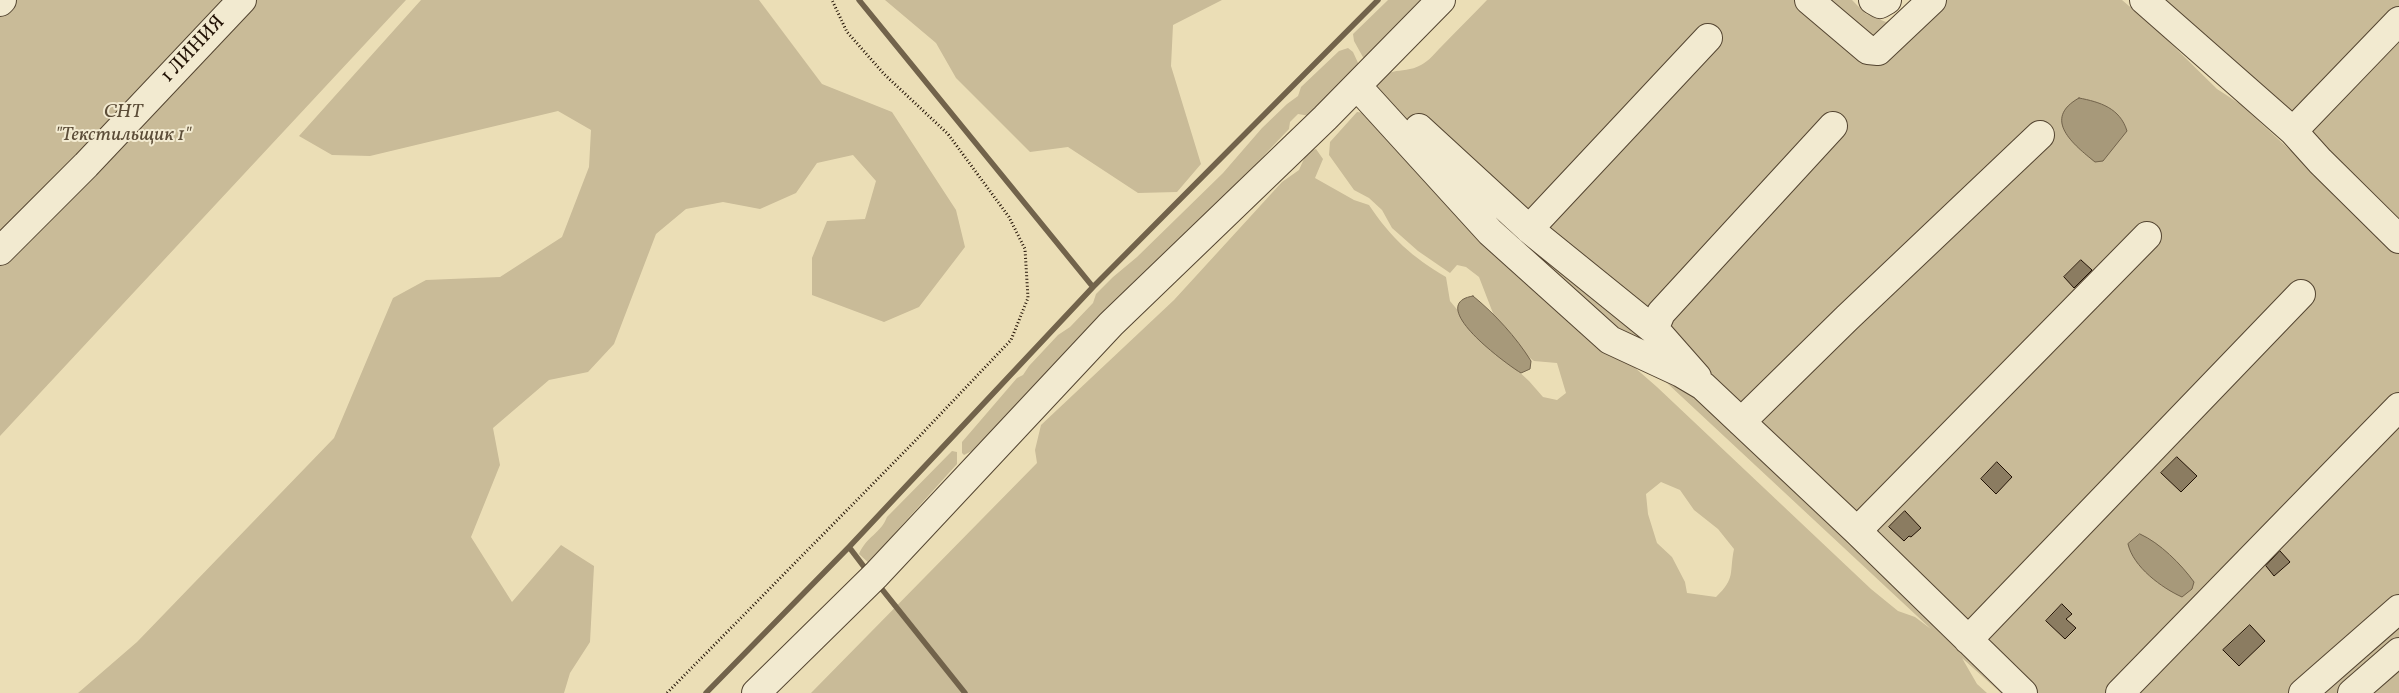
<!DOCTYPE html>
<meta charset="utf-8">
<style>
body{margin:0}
canvas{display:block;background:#ebdeb6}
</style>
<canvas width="2399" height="693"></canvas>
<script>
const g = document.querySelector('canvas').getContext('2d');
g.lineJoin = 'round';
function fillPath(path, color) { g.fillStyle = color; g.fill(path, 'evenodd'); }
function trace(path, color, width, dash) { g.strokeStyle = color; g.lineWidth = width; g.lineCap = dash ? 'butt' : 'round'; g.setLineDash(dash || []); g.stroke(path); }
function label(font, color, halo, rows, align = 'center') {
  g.font = font + ' Vollkorn,serif'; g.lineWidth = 4; g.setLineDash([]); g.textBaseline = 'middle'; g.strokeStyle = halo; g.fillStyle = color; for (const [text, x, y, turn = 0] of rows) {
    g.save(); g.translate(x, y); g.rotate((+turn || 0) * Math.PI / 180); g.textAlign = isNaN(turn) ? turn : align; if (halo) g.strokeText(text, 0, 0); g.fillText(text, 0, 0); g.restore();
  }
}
const green = new Path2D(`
 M0 0H406L0 436Z
 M421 0H759L822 84 892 112 956 210 965 247 919 307 884 322 812 295V258L827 221 865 219 876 181 853 155 817 163 796 193 760 209 723 202 686 209 656 234 614 344 588 372 549 380 493 428 500 465 471 537 512 602 561 545 594 566 590 642 570 673 564 693H78L137 642 334 438 393 298 426 280 500 277 562 237 589 167 591 130 558 111 370 156 332 155 299 136Z
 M885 0H1222L1173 25 1171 66 1201 164 1177 192 1138 193 1068 147 1030 152 956 78 936 43Z
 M1388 0H1431L1370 60 1364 59 1354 41 1353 34Z
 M1487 0H1852L1866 14 1886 22 1898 15 1913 0H2122L2155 28 2217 89 2240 104 2290 150 2399 31V693H2001L1962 658 1977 684 1987 693H811L1037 463 1035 450 1041 425 1174 300 1282 182 1299 170 1307 152 1316 149 1323 159 1315 178 1354 200 1369 205C1391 238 1412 257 1446 277L1450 301 1475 331 1529 381 1543 397 1557 400 1566 393 1557 363 1534 361 1523 353 1496 321 1479 277 1466 267 1457 265 1450 273 1418 251 1392 228 1382 210 1369 198 1354 190 1329 155 1330 142 1357 112 1365 113 1547 291 1657 387 1871 589 1898 611 1915 617 1931 629 1623 342 1570 298 1376 91C1382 63 1401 76 1421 65 1429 61 1435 53 1441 47 1456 31 1472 16 1487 0ZM1661 482 1680 490 1694 510 1718 529 1734 549C1729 573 1736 578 1716 597L1687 593 1685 582 1672 557 1657 543 1648 514 1646 494Z
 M2161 0H2399V14L2300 115 2276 111Z
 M1348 48 1353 52 1359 65 1310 116 1298 114 1290 122 1289 129 1156 269 972 451 964 455 962 453V442L1017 378 1023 375 1029 366 1058 335 1070 327 1093 303 1096 294 1113 277 1137 257 1223 173 1262 128 1287 104 1298 96 1301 87 1339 51Z
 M952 451 957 452V464L893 535 886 551 872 566 859 554C866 537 881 533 887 517Z`);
const water = new Path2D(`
 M2079 98C2100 102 2120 108 2127 131L2103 161 2095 162C2074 145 2041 119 2079 98Z
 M1473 296C1495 314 1516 337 1531 361L1530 369 1521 373C1506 364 1424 304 1473 296Z
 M2140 534C2160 543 2181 564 2194 582L2192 589 2182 597C2162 588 2133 567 2128 544Z`);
const stream = new Path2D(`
 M859 0 1093 287
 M849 547 868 572
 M881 588 965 693
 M706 693 849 547 1093 287 1378 0`);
const building = new Path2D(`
 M2081 260 2092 270 2074 288 2064 277Z
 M2177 457 2197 476 2181 492 2161 473Z
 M1997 462 2012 477 1996 494 1981 479Z
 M1905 511 1921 528 1911 537 1909 536 1904 541 1889 527Z
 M2280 551 2290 562 2274 576 2266 566Z
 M2062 604 2072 614 2066 619 2076 628 2065 639 2046 621Z
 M2250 625 2265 641 2239 666 2223 650Z`);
const path = new Path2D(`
 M667 693 914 442 1011 340 1028 298 1025 249 1009 217 948 134 884 74 847 32 832 0`);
const minor = new Path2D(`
 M1809 0 1868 50 1878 51 1932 0
 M1873 0 1880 4 1887 0
 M2144 0 2293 131 2320 161 2399 239
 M0 2 2 0
 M1357 86 1490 232 1610 340 1681 373 1703 386 1857 531 2023 693
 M1419 128 1529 229 1660 335 1697 377
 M2293 131 2399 21
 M1529 229 1708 38
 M0 251 86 165 242 0
 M1654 330 1661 313 1833 126
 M1741 422 1847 318 2040 135
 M1857 531 2147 236
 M1968 640 2301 294
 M756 693 876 575 1111 324 1325 118 1441 0
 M2120 693 2399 407
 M2303 693 2399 609
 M2352 693 2399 652`);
const streetNames = [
 ["1 ЛИНИЯ",194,50,-47]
];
const parkNames = [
 ["СНТ",123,113],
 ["\"Текстильщик 1\"",123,136]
];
fillPath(green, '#c9bb98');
fillPath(water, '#a7997a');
trace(water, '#72634b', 1);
trace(stream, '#72634b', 5.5);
fillPath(building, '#8b7c61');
trace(building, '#221205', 1);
trace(minor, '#544531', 30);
trace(path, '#221205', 3, [1, 2.5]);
trace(minor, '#f2ead0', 28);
label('20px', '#221205', '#f2ead0', streetNames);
label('italic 20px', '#5c4d38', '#f2ead0', parkNames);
</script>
